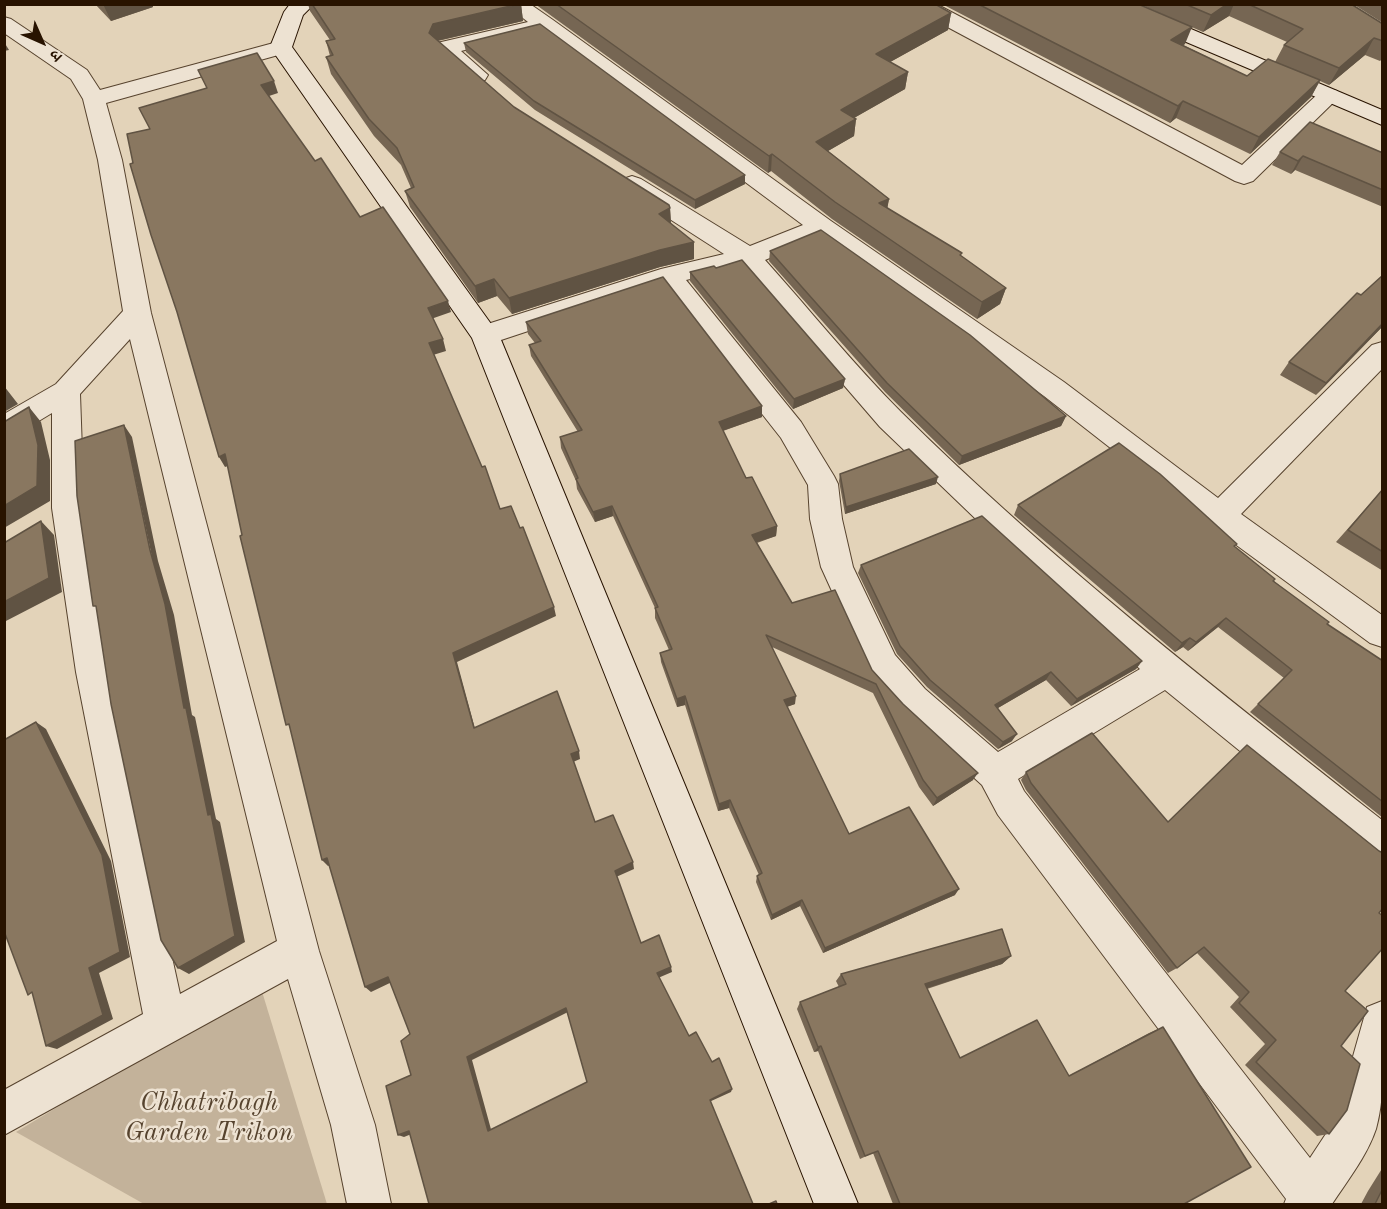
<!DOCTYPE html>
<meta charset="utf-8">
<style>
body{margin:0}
#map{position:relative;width:1387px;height:1209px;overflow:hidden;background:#e3d3b9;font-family:"Old Standard TT","Noto Serif Devanagari",serif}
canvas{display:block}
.frame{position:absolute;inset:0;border:6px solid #281300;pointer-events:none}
.north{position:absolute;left:12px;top:12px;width:60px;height:60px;-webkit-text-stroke:4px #ede2d2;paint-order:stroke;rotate:135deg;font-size:16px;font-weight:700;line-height:24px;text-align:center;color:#281300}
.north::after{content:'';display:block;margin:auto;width:21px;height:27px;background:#281300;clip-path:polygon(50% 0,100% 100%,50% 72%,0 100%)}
</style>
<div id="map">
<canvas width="1387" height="1209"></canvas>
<div class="frame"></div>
<div class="north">उ</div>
</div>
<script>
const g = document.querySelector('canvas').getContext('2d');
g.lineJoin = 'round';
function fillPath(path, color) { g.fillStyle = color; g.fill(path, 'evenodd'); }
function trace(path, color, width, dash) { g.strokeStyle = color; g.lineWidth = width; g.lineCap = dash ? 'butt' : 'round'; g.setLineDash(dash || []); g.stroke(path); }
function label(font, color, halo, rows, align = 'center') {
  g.font = font + ' "Old Standard TT",serif'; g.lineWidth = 5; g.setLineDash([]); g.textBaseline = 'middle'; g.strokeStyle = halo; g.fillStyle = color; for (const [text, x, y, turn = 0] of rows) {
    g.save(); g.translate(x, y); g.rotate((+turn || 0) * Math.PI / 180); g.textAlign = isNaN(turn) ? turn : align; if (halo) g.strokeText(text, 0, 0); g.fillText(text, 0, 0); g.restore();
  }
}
const green = new Path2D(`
 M260 985 327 1204H144L16 1132Z`);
const street = new Path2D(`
 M505 4H530L553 20 831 221 1064 382 1218 498 1372 345 1382 342V369L1241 514 1382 615V647L1370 643 1209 525 1044 396 820 237 765 260C810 310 853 364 901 412 1051 561 1217 690 1382 820V861L1369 856 1165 690 1018 779 1024 791 1310 1158 1335 1120 1367 1007 1382 1001C1382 1043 1387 1090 1376 1129 1367 1156 1347 1181 1332 1204H1284L1286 1199 998 815 982 785 901 711 871 677 821 567 810 519 808 485 781 438 674 302 664 286 495 342 485 345 475 342 471 335 475 328 661 269 724 254 623 189 620 184 623 179 632 176 641 179 750 246 803 225 542 31 461 51 488 75 485 80C467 84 444 62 434 48L437 43 528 22ZM742 267 880 427 1030 571 1140 669 998 752 925 689 895 655 853 567 842 519 838 484 834 476 801 422 686 280Z
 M909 4H936L1242 165 1321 91 1329 89 1337 91 1340 96 1253 181 1244 184 1235 181 912 8Z
 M4 17 11 19 87 70 100 90 281 41 289 42 292 47 289 52 106 103 122 160 151 313 319 951 375 1125 391 1204H347L331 1125 288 979 4 1135V1090L143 1014 76 672 52 508V413L14 436 4 439V414L56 384 123 311 98 160 83 99 71 79 4 33ZM130 339 277 941 180 994 110 672 84 508 80 394Z`);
const secondary = new Path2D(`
 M290 4H314L303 15 292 47 499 335 858 1204H814L472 338 270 47 284 12Z
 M1103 4H1132L1382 110V125L1106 8Z`);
const wall = new Path2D(`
 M95 4H152L153 7 111 21Z
 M308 4H521L523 21 438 41 514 107 670 208 671 223 694 259 660 267 512 314 497 296 478 303 410 207 405 191 411 188 401 165 374 136 331 74 326 57 330 56 326 41 330 40 310 11Z
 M535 4H935L951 13 948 30 890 62 908 72 905 89 854 118 856 119 854 136 828 151 889 199 887 208 961 256 1006 288 1000 304 977 319 832 219 771 171 768 173Z
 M942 4H1138L1185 44 1183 45 1247 76 1275 62 1284 45 1287 42 1229 16 1203 32 1139 4H1351L1383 24V58L1380 61 1365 55 1329 85 1320 81 1311 97 1250 154 1176 118 1170 123Z
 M1353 4H1383V23Z
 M464 43 745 184 695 209 535 110 466 52Z
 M1280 152 1383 153V207L1295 170 1291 174 1272 165Z
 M770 251 1066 416 1061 426 959 465 885 392 769 261Z
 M690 272 845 379 843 388 793 409 690 281Z
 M1383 275V326L1316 395 1280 375 1289 362Z
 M526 322 762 406V417L723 431 746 478 777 526 776 536 757 543 792 603 872 670 903 704 973 780 933 806 919 787 873 693 772 647 795 704 787 707 849 834 955 895 823 953 800 906 771 920 756 882 757 876 759 875 729 808 718 811 685 705 677 707 661 662 660 653 669 650 655 618V608L613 516 595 522 577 489 576 481 561 448 560 437 578 432 531 356 529 345 535 343 528 334Z
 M840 474 936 484 845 514 839 481Z
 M1383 489V571L1336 542Z
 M1018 505 1235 547 1274 581 1327 624 1383 661V818L1250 712 1284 678 1218 627 1188 651 1183 647 1175 652 1014 515Z
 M861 565 1142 661 1136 669 1071 706 1046 680 998 708 1012 741 998 749 927 687 897 654 858 573Z
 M1247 745 1379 851V913L1345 991 1341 1046 1329 1134 1317 1136 1245 1065 1265 1044 1230 1007 1239 997 1197 953 1177 968 1168 973 1026 790 1021 780 1026 772 1168 822Z
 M1011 956 1002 964 927 989 960 1058 1069 1076 1149 1033 1163 1027 1184 1204H893L873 1153 860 1159 818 1051 814 1052 797 1009 800 1002 839 987 836 981 841 974Z
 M1383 1167V1204H1361L1368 1191Z`);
const shadedWall = new Path2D(`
 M103 4H152L153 7 111 21Z
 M521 4 523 21 436 41 429 33 433 24Z
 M1227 4H1234L1229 16 1203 32 1211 15Z
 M951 13 948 30 874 71 876 54Z
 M1192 27 1185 44 1164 57 1171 40Z
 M1374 38 1365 55 1329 85 1339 68Z
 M4 42 9 50 4 51Z
 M908 72 905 89 838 127 841 110Z
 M1320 80 1311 97 1250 154 1259 137Z
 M274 81 278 93 266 97 261 85Z
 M1183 101 1176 118 1170 123 1178 106Z
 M856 119 854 136 814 159 816 142Z
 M772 154 771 171 768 173 769 156Z
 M1303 156 1295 170 1291 174 1298 161Z
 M745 175V184L695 209V200Z
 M889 199 886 216 879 203Z
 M670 208 671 225 659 214Z
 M694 242V259L660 267 512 314 509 298 660 250Z
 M494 279 497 296 478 303 475 286Z
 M1006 288 1000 304 977 319 982 302Z
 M448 301 451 312 431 319 428 308Z
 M1383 323V326L1316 395 1326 383Z
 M443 339 446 351 433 355 429 343Z
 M845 379 843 388 793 409 794 399Z
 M4 386 18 404 4 412Z
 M762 406V417L719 432V422Z
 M29 407 41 422 50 460V501L4 528V506Z
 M1066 416 1061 426 959 465 962 456Z
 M124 425 132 437 158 561 174 615 192 715 195 717 216 819 220 822 245 942 189 974 178 968 208 815 184 708Z
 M225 454 231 465 225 467 219 457Z
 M938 477 936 484 845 514 846 507Z
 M612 506 613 516 595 522 593 512Z
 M41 521 54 535 62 592 4 622V602Z
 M777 526 776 536 751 544 752 535Z
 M554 607 556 616 457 662 477 736 474 728 453 653Z
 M1226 618 1218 627 1188 651 1196 642Z
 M1190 638 1183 647 1175 652 1182 643Z
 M1142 661 1136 669 1071 706 1077 699Z
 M1051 672 1046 680 991 712 995 705Z
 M685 696V705L677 707V699Z
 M796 696 795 704 783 708 784 700Z
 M36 722 46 729 111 861 130 957 99 973 113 1019 57 1049 46 1046Z
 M1017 734 1012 741 998 749 1003 742Z
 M579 751 580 759 573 762 571 754Z
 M978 773 973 780 933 806 937 798Z
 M730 800 729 808 718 811 719 804Z
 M327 858 333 864 328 866 322 860Z
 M633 862 634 869 616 877 615 871Z
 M959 889 955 895 823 953 825 948Z
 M802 900 800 906 771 920 772 915Z
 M1011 956 1002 964 918 991 925 984Z
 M671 967 672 972 658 978 657 973Z
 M388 977 394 981 371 992 365 987Z
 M566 1008 568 1012 472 1060 492 1133 488 1131 467 1057Z
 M821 1046 818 1051 814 1052 818 1047Z
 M732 1089 731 1092 709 1102 710 1100Z
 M409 1131 414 1133 404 1137 398 1135Z`);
const building = new Path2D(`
 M312 4H519L433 24 429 33 514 107 669 205 670 208 659 214 694 242 660 250 509 298 494 279 475 286 405 191 414 187 397 148 369 119 326 57 333 55 326 41 335 39Z
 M556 4H935L951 13 876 54 908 72 841 110 856 119 816 142 889 199 879 203 962 253 960 255 1006 288 982 302 835 202 772 154 769 156Z
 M978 4H1138L1192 27 1171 40 1247 76 1268 59 1320 80 1259 137 1183 101 1178 106Z
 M1185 4H1227L1211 15Z
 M1248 4H1351L1383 24V41L1374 38 1339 68 1284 45 1303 29Z
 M540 24 745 175 695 200 534 101 464 43Z
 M257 53 274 81 261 85 315 161 321 158 360 217 383 207 448 301 428 308 443 339 429 343 482 467 485 466 500 509 511 506 520 528 523 527 554 607 453 653 474 728 557 691 579 751 571 754 595 822 613 815 633 862 615 871 641 943 659 935 671 967 657 973 689 1036 696 1032 712 1062 719 1058 732 1089 710 1100 753 1204H429L409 1131 398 1135 386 1086 411 1075 401 1041 410 1034 388 977 365 987 327 858 322 860 289 724 286 725 240 536 242 535 225 454 219 457 177 312 151 235 130 164 133 163 127 134 150 129 139 108 207 88 198 70ZM566 1008 587 1082 488 1131 467 1057Z
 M1310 122 1383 153V190L1303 156 1298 161 1280 152Z
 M821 230 970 335 1066 416 962 456 887 383 770 251Z
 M742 260 845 379 794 399 690 272 714 266 716 268Z
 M1383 275V323L1326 383 1289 362 1357 293 1361 295Z
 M663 277 762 406 719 422 746 478 752 477 777 526 752 535 792 603 835 590 872 670 903 704 978 773 937 798 923 780 876 684 766 635 796 696 784 700 849 834 909 807 959 889 825 948 802 900 772 915 757 876 762 873 730 800 719 804 685 696 677 699 660 653 672 649 655 608 658 607 612 506 593 512 576 479 578 478 560 437 582 430 529 345 541 341 526 322Z
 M29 407 38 445 37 486 4 506V422Z
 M124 425 150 550 165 604 184 708H186L208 815 211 814 235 936 178 968 161 940 111 704 96 606H93L77 496 75 441Z
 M1119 443 1160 474 1237 544 1234 546 1275 579 1273 581 1329 622 1327 624 1383 661V802L1258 704 1292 670 1226 618 1196 642 1190 638 1182 643 1018 505Z
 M909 449 938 477 846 507 840 474Z
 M1383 489V552L1348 530Z
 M982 516 1142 661 1077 699 1051 672 995 705 1017 734 1003 742 930 680 900 646 861 565Z
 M41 521 49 578 4 602V543Z
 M36 722 102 855 120 952 89 968 103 1015 46 1046 32 992 28 995 4 931V740Z
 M1092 733 1168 822 1247 745 1379 851 1383 853V908L1379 913 1383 916V948L1345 991 1368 1011 1341 1046 1360 1064 1347 1110 1329 1134 1256 1062 1276 1040 1239 1003 1249 992 1204 947 1177 968 1031 783 1026 772Z
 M1002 929 1011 956 925 984 960 1058 1037 1020 1069 1076 1163 1027 1251 1167 1184 1204H900L878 1151 865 1156 821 1046 818 1047 800 1002 846 984 841 974Z
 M1382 1190 1383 1204H1375Z
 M776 1201 777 1204H769Z`);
const nearParknames = [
 ["Chhatribagh",209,1103],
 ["Garden Trikon",209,1133]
];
fillPath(green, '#c3b29a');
trace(street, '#57432e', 2);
trace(secondary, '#281300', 2);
fillPath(street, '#ede2d2');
fillPath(secondary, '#ede2d2');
fillPath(wall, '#766653');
fillPath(shadedWall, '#605343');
fillPath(building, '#897760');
trace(building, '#605343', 1.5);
label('italic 26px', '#56432e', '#ede2d2', nearParknames);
</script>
